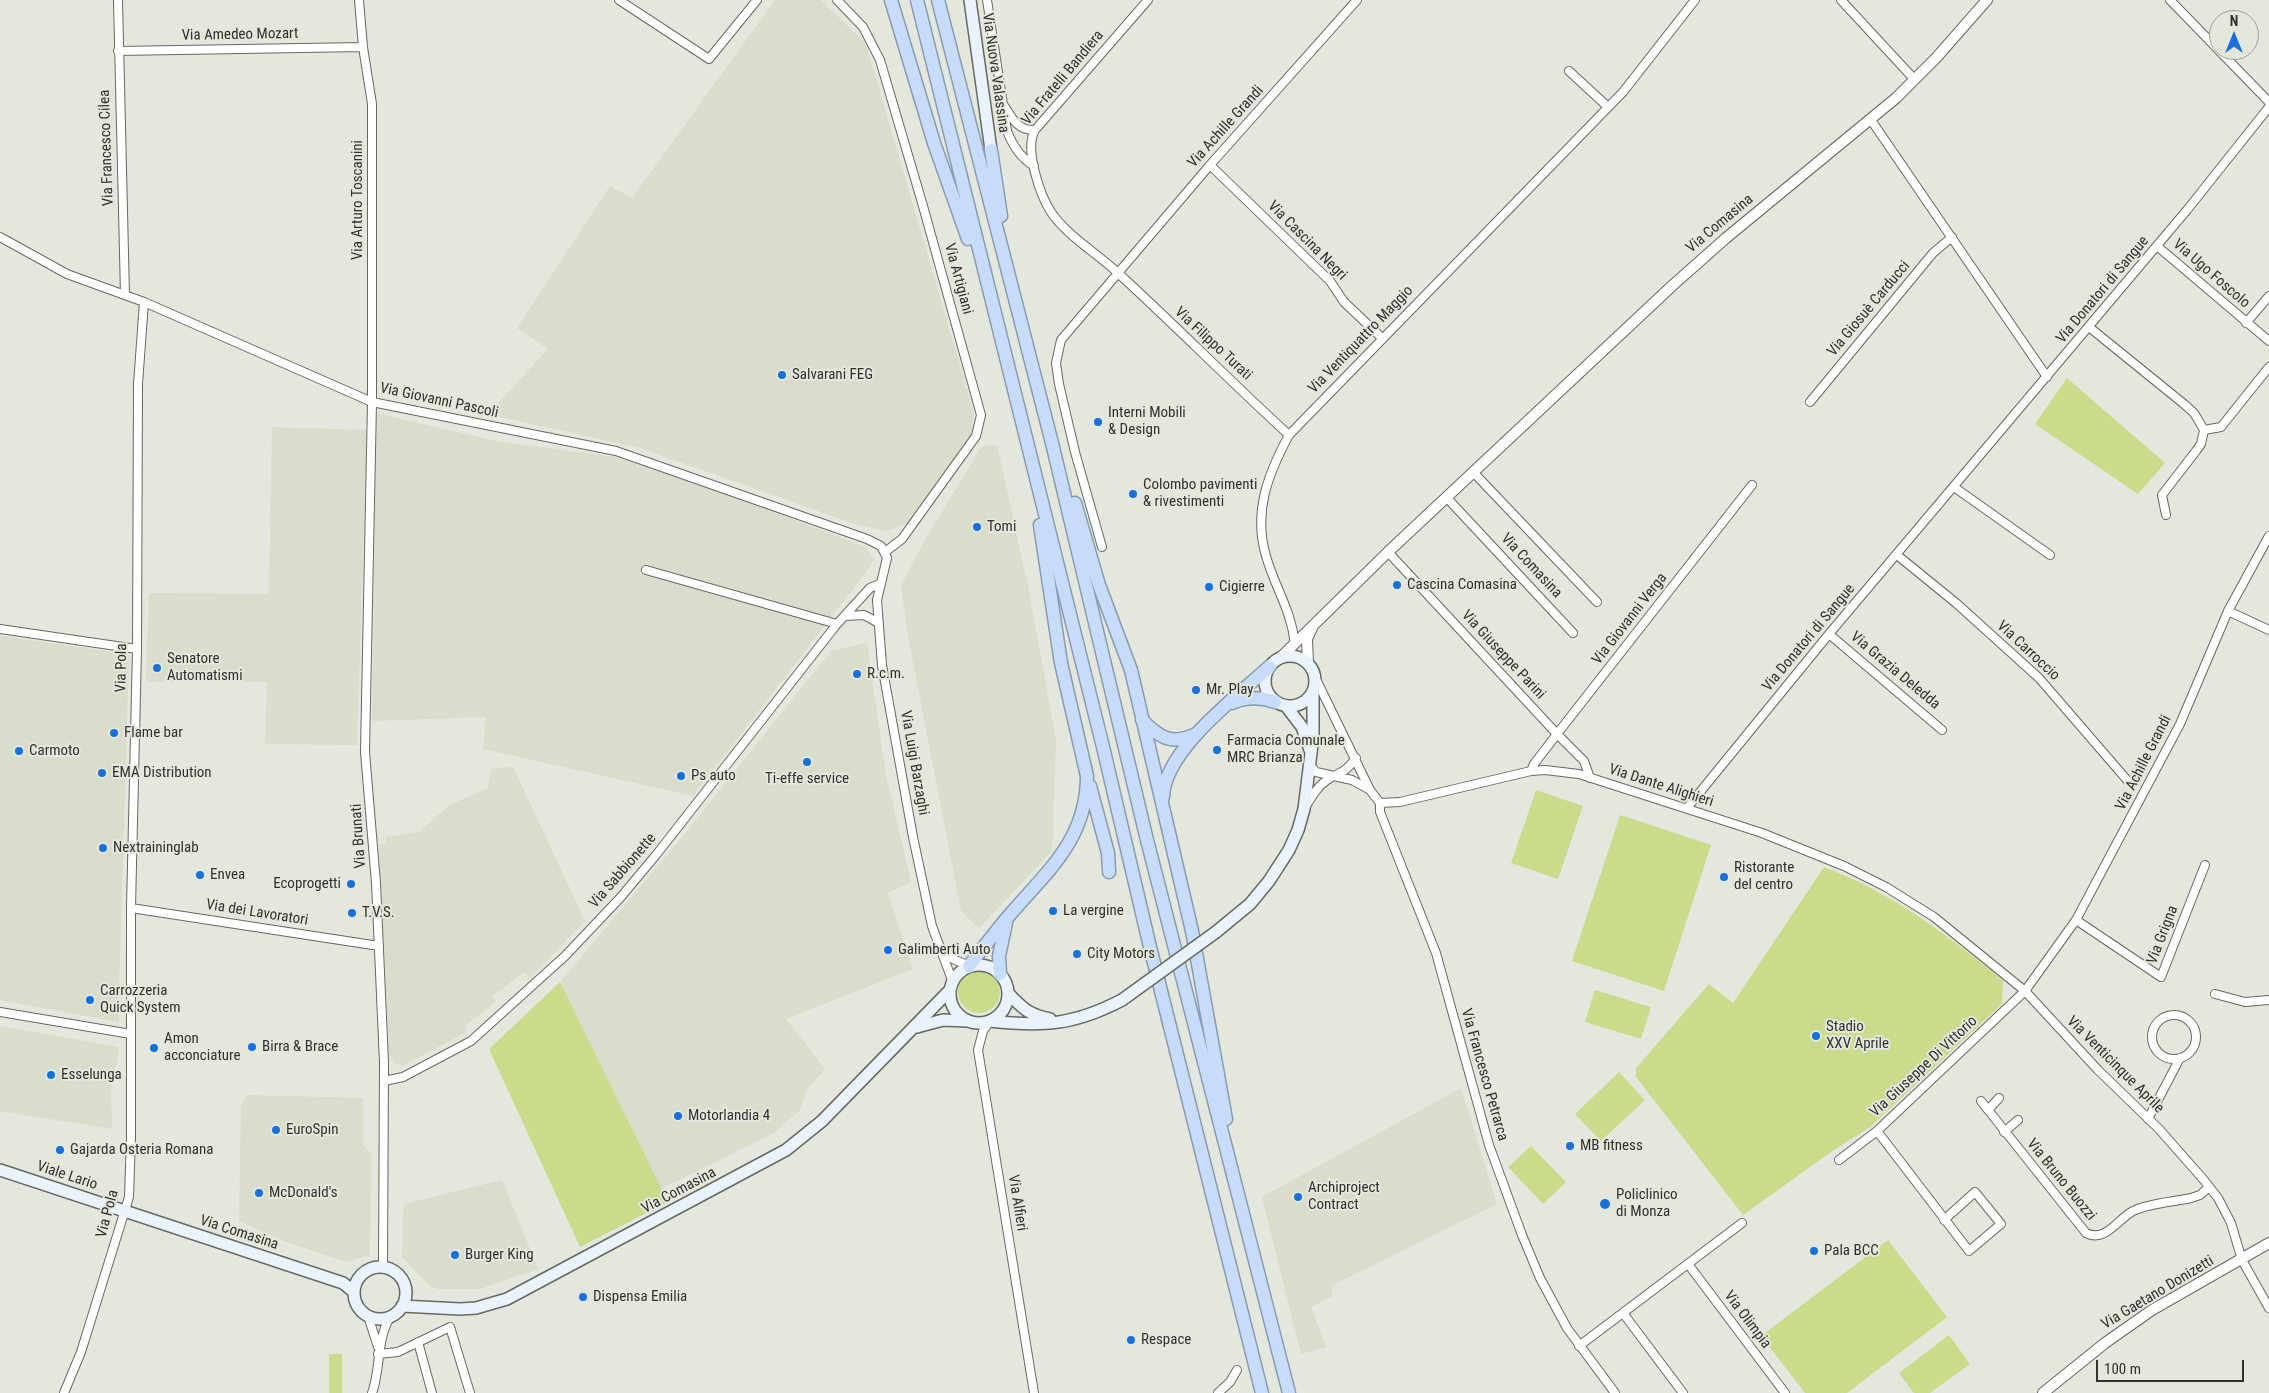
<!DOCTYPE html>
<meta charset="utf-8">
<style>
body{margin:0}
#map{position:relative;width:2269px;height:1393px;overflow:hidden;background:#e4e7dd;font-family:"Roboto Condensed",sans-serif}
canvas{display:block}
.north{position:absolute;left:2209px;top:10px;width:50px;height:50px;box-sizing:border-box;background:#e4e7dd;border:1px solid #9c9f97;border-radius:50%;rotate:0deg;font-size:14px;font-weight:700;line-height:20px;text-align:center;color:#30322e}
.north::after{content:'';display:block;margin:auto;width:18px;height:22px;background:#1871db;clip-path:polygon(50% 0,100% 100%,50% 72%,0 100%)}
.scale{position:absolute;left:2096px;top:1360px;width:148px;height:22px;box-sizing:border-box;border:2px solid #30322e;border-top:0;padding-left:6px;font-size:15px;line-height:18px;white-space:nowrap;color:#30322e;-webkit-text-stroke:4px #e4e7dd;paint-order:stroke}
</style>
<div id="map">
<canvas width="2269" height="1393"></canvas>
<div class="north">N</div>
<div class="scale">100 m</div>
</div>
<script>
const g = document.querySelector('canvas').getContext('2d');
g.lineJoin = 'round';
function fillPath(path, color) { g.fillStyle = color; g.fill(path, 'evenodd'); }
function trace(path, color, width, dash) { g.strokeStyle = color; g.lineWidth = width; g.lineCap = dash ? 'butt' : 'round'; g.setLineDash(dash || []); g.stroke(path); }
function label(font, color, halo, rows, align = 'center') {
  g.font = font + ' "Roboto Condensed",sans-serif'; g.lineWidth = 4; g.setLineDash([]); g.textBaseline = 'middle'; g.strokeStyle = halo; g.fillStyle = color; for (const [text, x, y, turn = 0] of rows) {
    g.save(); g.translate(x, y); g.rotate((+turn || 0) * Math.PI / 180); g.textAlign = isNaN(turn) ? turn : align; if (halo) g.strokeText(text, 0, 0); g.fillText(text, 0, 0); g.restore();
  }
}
const built = new Path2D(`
 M775 0H821L866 44 973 410V434L912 522 886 531 858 525 640 448 500 417 492 410 548 349 517 328 610 186 632 198Z
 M376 413 496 441 615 457 703 485 865 547 874 559 867 571 693 796 483 749 486 717 372 721Z
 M272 427 367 430 357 745 265 744 267 682H146L149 593 269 594Z
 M997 445 1028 586 1056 740 1052 851 979 928 961 911 909 641 901 586 922 545 982 446Z
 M0 636 129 654 118 1022 0 1000Z
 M867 643 886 776 911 882 888 893 913 969 786 1019 825 1069 807 1089 800 1110 772 1134 661 1189 560 982 683 836 831 651Z
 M513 767 585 921 530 978 524 972 493 996 496 1002 465 1026 467 1032 402 1066 395 1063 389 1054 379 845 386 843V837L419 832 451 804 487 789 491 769Z
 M0 1026 119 1047 111 1092 112 1129 0 1111Z
 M1461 1088 1497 1204 1331 1286 1333 1296 1311 1307 1326 1347 1301 1354 1262 1197Z
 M248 1095 363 1098V1145L371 1153 370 1255 346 1262 281 1240 239 1221 241 1105Z
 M502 1180 538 1269 480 1289H437L429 1285 402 1257 404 1204Z`);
const green = new Path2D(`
 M2067 378 2165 463 2138 494 2035 424Z
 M1536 790 1583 806 1558 879 1511 863Z
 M1620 815 1711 845 1664 991 1572 961Z
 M1824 867C1892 892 1947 935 2003 980L2002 1004 1870 1127 1831 1152 1743 1215 1636 1077V1068L1709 984 1733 1003Z
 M958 992a21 21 0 1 1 42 0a21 21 0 1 1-42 0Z
 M560 982 668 1202 580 1247 489 1049Z
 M1595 990 1651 1007 1641 1039 1585 1022Z
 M1619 1072 1645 1100 1601 1141 1575 1114Z
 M1531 1146 1566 1182 1543 1204 1508 1167Z
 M1888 1240 1947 1317 1847 1393H1805L1761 1336Z
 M1949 1335 1970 1364 1930 1393H1914L1899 1373Z
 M329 1354H342V1393H329Z`);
const minor = new Path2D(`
 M118 0 125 295
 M359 0 363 47 372 104V402L365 752 376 883 384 1062 383 1268
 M619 0 709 59 757 0
 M837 0 863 27 880 60 923 206 981 415 976 436 902 539 885 552
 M987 0 1007 131C1013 146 1020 157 1034 166
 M1148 0 1035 130C1024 149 1040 195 1051 212 1065 234 1099 255 1118 273 1176 326 1231 382 1289 435
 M1841 0 1915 80
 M2170 0 2269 102
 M118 51 363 47
 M1569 71 1608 107
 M1005 107C1012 119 1019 131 1035 130
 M1871 120 2047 377
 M1210 165 1330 281 1344 302 1382 338
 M0 237 67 274 144 302 372 402 616 451 867 539 881 546 887 558 877 600 882 665 913 837 932 926 952 980
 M2157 246 2269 341
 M2246 323 2269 296
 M2089 327 2184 404 2194 413 2204 430 2201 444 2196 451 2162 495 2166 515
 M1810 402 1933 253 1952 237
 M2204 430 2221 427 2269 367
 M1474 473 1597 602
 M1954 487 2050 555
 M1447 498 1573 633
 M1102 547 1075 452 1059 384 1056 363 1061 340 1210 165 1357 0
 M1388 552 1557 734 1584 761 1590 778
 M1897 555 1956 603 2039 678 2127 780
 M646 570 837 624
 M2228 611 2269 630
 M845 616 864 615 877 622
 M0 629 137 649
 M1829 634 1942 730
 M1295 644C1291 609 1275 588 1266 556 1253 512 1268 474 1289 435L1623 92 1695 0
 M1314 675 1370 790 1380 803 1400 802 1531 771 1545 770 1579 774 1762 833 1844 866 1886 887 1934 917 2025 991 2098 1070 2159 1129 2203 1179 2218 1198 2231 1223 2242 1260 2269 1308
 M1309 764 1316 772 1352 780 1370 790
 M1531 771 1534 764 1557 734 1752 485
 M1380 803V812L1436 953 1489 1145 1522 1235 1540 1278 1567 1328 1615 1393
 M1306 806C1312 796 1318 786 1327 780 1341 771 1344 774 1356 758
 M1687 808 1829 634 2187 210 2269 107
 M131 908 379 946
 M2076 920 2161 977 2205 865
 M941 948 953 959 969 966
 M2215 994 2245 1002 2269 1000
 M0 1012 131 1034
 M2152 1037a22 22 0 1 1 44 0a22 22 0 1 1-44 0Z
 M990 1021 983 1031 978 1050 1034 1393
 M384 1081 403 1077 471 1041 565 956 620 898 656 855 837 624 870 588 879 584
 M1981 1101 2086 1233C2105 1243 2118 1219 2133 1211 2150 1203 2173 1202 2191 1198L2200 1195 2209 1187
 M1988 1110 1999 1098
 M2148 1119 2180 1058
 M1877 1131 1969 1251 2001 1224 1975 1192 1944 1220
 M2004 1132 2018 1120
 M1839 1160 1877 1131 2025 991 2076 920 2180 724 2228 611 2269 536
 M1688 1264 1785 1393
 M1623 1313 1683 1393
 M368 1316 378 1347
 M418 1342 432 1393
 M1579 1346 1742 1223
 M378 1354 398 1352 450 1327 470 1393
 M64 1393 81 1352 129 1197 131 1138V908L137 649 138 384 144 302
 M372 1393C381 1369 376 1341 390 1317
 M1218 1393 1230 1382 1237 1370`);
const tertiary = new Path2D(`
 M1279 659 1388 552 1673 285 1726 238 1896 98 1936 58 1987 0
 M1308 664 1307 639 1312 628
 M2043 1393 2105 1343 2152 1310 2269 1243`);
const secondary = new Path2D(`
 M970 0 991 150
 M1265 681a25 25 0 1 1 50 0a25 25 0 1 1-50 0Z
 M1286 706 1302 727 1310 750
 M1216 932 1250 904 1269 881 1289 850 1298 830 1304 809 1313 737V691
 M950 994a29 29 0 1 1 58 0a29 29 0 1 1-58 0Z
 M1008 993C1022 1008 1029 1015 1050 1019
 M990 1021C1043 1027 1074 1025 1122 1000
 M917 1027 943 1020 968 1021
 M0 1170 343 1283 354 1292
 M354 1293a26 26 0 1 1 52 0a26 26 0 1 1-52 0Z
 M402 1306 460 1309 476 1308 507 1299 786 1150 822 1121 949 991`);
const trunk = new Path2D(`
 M891 0 934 143 968 239
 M917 0 1103 747 1150 947 1262 1393
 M938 0 1052 443 1146 836 1289 1393
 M991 150 1001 216
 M1075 503 1099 585 1131 670 1192 931 1226 1119
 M1232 703C1246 697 1261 697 1275 702
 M1142 720C1159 737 1171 746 1196 734
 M1090 786 1108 853 1109 872
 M1163 797C1164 751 1236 697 1269 667
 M969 966C981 950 994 934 1007 918 1045 873 1087 841 1087 776L1061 663 1040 525
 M1000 974 999 956 1006 923`);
const secondaryBridge = new Path2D(`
 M1122 1000 1216 932`);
const markers = [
 [782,375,5,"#1871db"],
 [1098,422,5,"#1871db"],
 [1133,494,5,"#1871db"],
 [977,527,5,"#1871db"],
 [1397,585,5,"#1871db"],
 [1209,587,5,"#1871db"],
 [157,668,5,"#1871db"],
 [857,674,5,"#1871db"],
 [1196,690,5,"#1871db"],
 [114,733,5,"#1871db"],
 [1217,750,5,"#1871db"],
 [19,751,5,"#1871db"],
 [807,762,5,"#1871db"],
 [102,773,5,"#1871db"],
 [681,776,5,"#1871db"],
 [103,848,5,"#1871db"],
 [200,875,5,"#1871db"],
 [1724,877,5,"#1871db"],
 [351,884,5,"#1871db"],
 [1053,911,5,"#1871db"],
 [352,913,5,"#1871db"],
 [888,950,5,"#1871db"],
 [1077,954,5,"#1871db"],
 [90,1000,5,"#1871db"],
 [1816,1036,5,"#1871db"],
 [252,1047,5,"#1871db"],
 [154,1048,5,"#1871db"],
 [51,1075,5,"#1871db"],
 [678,1116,5,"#1871db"],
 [276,1130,5,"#1871db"],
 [1570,1146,5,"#1871db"],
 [60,1150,5,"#1871db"],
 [259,1193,5,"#1871db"],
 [1298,1197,5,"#1871db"],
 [1605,1204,6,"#1871db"],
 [1814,1251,5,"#1871db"],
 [455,1255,5,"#1871db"],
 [583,1297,5,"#1871db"],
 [1131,1340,5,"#1871db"]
];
const streetNames = [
 ["Via Amedeo Mozart",240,35,-1],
 ["Via Nuova Valassina",995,73,82],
 ["Via Fratelli Bandiera",1063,78,-50],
 ["Via Achille Grandi",1226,127,-48],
 ["Via Francesco Cilea",107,148,-92],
 ["Via Arturo Toscanini",358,200,-90],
 ["Via Comasina",1720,224,-40],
 ["Via Cascina Negri",1307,241,45],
 ["Via Ugo Foscolo",2211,274,41],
 ["Via Artigiani",958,279,75],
 ["Via Donatori di Sangue",2103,290,-50],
 ["Via Giosuè Carducci",1869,309,-50],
 ["Via Ventiquattro Maggio",1361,340,-46],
 ["Via Filippo Turati",1213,344,43],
 ["Via Giovanni Pascoli",439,401,12],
 ["Via Comasina",1531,566,47],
 ["Via Giovanni Verga",1630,619,-52],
 ["Via Donatori di Sangue",1809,638,-50],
 ["Via Carroccio",2028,651,43],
 ["Via Giuseppe Parini",1503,655,47],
 ["Via Pola",122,668,-89],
 ["Via Grazia Deledda",1895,671,40],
 ["Via Luigi Barzaghi",914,763,80],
 ["Via Achille Grandi",2144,763,-63],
 ["Via Dante Alighieri",1661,786,18],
 ["Via Brunati",359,836,-94],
 ["Via Sabbionette",623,871,-49],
 ["Via dei Lavoratori",257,913,9],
 ["Via Grigna",2163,935,-69],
 ["Via Venticinque Aprile",2115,1065,45],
 ["Via Giuseppe Di Vittorio",1924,1067,-43],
 ["Via Francesco Petrarca",1484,1075,74],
 ["Viale Lario",67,1176,18],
 ["Via Bruno Buozzi",2061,1180,51],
 ["Via Comasina",679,1191,-28],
 ["Via Alfieri",1017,1203,81],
 ["Via Pola",108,1214,-75],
 ["Via Comasina",239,1233,18],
 ["Via Gaetano Donizetti",2158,1293,-31],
 ["Via Olimpia",1747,1320,53]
];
const poiNames = [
 ["Salvarani FEG",792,375],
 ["Interni Mobili",1108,413],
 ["& Design",1108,430],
 ["Colombo pavimenti",1143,485],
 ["& rivestimenti",1143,502],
 ["Tomi",987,527],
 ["Cascina Comasina",1407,585],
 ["Cigierre",1219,587],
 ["Senatore",167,659],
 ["Automatismi",167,676],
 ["R.c.m.",867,674],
 ["Mr. Play",1206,690],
 ["Flame bar",124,733],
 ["Farmacia Comunale",1227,741],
 ["MRC Brianza",1227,758],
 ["Carmoto",29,751],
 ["EMA Distribution",112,773],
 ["Ps auto",691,776],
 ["Ti-effe service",807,779,"center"],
 ["Nextraininglab",113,848],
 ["Ristorante",1734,868],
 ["del centro",1734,885],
 ["Envea",210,875],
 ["Ecoprogetti",341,884,"right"],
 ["La vergine",1063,911],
 ["T.V.S.",362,913],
 ["Galimberti Auto",898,950],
 ["City Motors",1087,954],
 ["Carrozzeria",100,991],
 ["Quick System",100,1008],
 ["Stadio",1826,1027],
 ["XXV Aprile",1826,1044],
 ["Amon",164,1039],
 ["acconciature",164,1056],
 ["Birra & Brace",262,1047],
 ["Esselunga",61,1075],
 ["Motorlandia 4",688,1116],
 ["EuroSpin",286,1130],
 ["MB fitness",1580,1146],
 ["Gajarda Osteria Romana",70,1150],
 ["Archiproject",1308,1188],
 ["Contract",1308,1205],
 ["McDonald's",269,1193],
 ["Policlinico",1616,1195],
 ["di Monza",1616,1212],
 ["Pala BCC",1824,1251],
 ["Burger King",465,1255],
 ["Dispensa Emilia",593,1297],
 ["Respace",1141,1340]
];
fillPath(built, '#d8ddcc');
fillPath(green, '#c8dc8b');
trace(minor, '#676961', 10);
trace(tertiary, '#676961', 12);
trace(secondary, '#676961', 14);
trace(trunk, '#899bb0', 15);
trace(minor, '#fff', 8);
trace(tertiary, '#fff', 10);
trace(secondary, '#eaf2fc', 11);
trace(trunk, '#c7dcf8', 12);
trace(secondaryBridge, '#676961', 14, []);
trace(secondaryBridge, '#eaf2fc', 11);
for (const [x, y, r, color] of markers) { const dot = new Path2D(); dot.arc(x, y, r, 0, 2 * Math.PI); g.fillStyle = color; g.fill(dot); trace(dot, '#e4e7dd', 2); }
label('15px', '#30322e', '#e4e7dd', streetNames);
label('15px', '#30322e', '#e4e7dd', poiNames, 'left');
</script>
